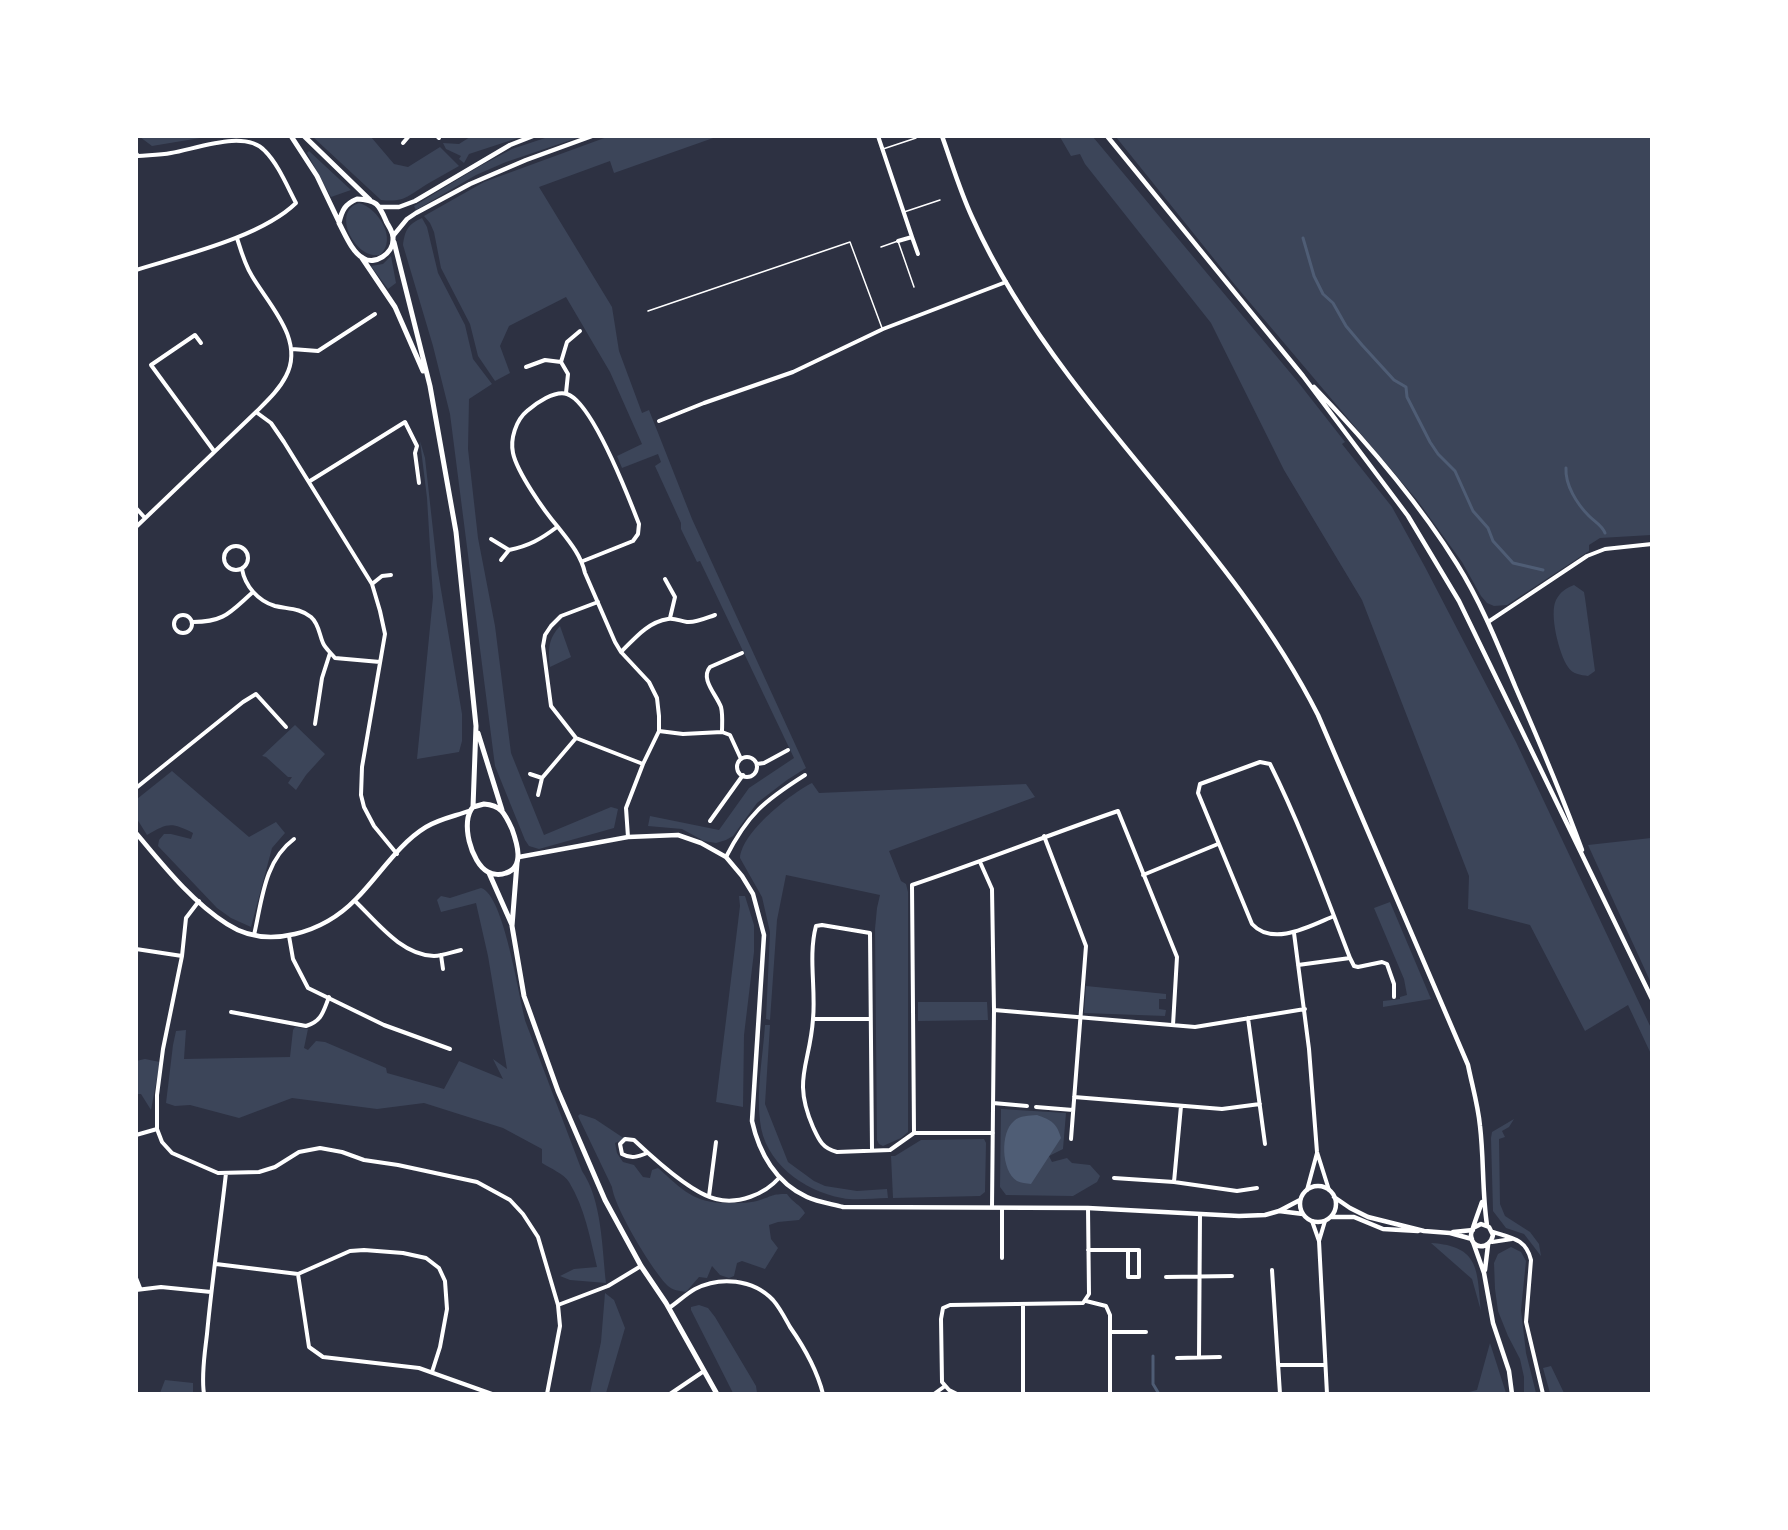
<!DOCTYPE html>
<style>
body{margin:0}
#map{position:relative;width:1788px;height:1530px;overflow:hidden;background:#2d3142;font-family:Roboto,sans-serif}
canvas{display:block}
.frame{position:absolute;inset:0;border:138px solid #fff;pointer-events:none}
</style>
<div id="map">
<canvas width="1788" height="1530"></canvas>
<div class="frame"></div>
</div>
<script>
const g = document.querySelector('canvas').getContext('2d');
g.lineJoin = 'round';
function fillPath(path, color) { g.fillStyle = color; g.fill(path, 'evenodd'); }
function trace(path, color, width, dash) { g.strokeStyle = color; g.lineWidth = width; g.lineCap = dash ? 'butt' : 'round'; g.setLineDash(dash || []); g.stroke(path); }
const green = new Path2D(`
 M140 137H235H206L152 146Z
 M313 137H371L394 164 408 167 440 147 459 166C449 172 439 177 429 183 410 194 406 203 381 200Z
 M470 137V136L521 137 469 154 464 163 459 159 461 156 446 149 443 143 459 144Z
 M548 137H580L506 162 476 175 416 210 414 206 480 166 512 149Z
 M607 137H716L614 173 610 161 539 187 612 307 619 351 642 413 649 410 692 519 806 768 787 780 757 803 733 836 726 840 716 843 704 841 682 829 648 826 650 816 719 830 749 788 794 758 700 561 697 562 681 529V523L655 466 661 462 658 454 622 468 617 456 642 444 610 372 566 297 509 326 500 346 510 373 495 381 478 356 470 324 441 268 434 232 430 223 424 216 484 182Z
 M1060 137H1093L1298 382 1345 442 1342 444 1392 507 1425 567 1516 742 1651 1028V1054L1628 1005 1585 1031 1530 925 1468 909 1469 876 1362 600 1284 470 1211 323 1085 164 1080 154 1071 156Z
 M1116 137H1651V535L1600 538 1589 545V551L1507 605 1494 606 1487 603 1481 596 1462 562 1417 500 1235 285Z
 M309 151 351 190 331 197 307 153Z
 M359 203C378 208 398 239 380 255 356 260 330 212 359 203Z
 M422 218 427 227 438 273 465 325 473 359 492 384 469 399 468 449 478 538 495 626 511 753 544 835 611 807 618 809 614 828 539 849 529 846 525 840 495 766 450 414 433 346 403 245C405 230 408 224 422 218Z
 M391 256 396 283 388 289 371 266 383 264Z
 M420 441 425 458 437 566 462 714V741L459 752 417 759 433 597 427 498Z
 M1574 585 1584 592 1585 598 1595 671 1588 676C1581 675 1572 674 1568 667 1559 654 1549 614 1556 600 1560 592 1566 588 1574 585Z
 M560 626 571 657 550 667C548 650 548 639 560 626Z
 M295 725 325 754 306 775 296 790 288 783 292 777H288L266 757 262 756Z
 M172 771 249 837 276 822 285 833 272 848 251 927 231 918 217 908 158 846 159 840 164 834H171L191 839 193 833C171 822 168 823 147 835L137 819V799Z
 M812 783 819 793 1026 784 1035 797 889 851 901 881 906 884 908 892V1132L901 1138 883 1146 879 1144 877 1140 875 929 877 908 880 895 786 875 777 920 770 1020 766 1019 770 932 762 897 740 858C742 832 790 794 812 783Z
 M1651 838H1652L1651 983 1588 845Z
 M481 888C504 894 519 999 526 1023L582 1171C602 1200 602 1248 606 1283L570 1280 560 1276 574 1269 597 1267C590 1238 585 1208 569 1182 564 1174 550 1168 542 1163V1149L503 1128 424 1103 377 1109 292 1098 239 1118 190 1105 175 1106 166 1103 173 1045 176 1031 186 1030 184 1059 290 1057 293 1030 295 1027 308 1029 304 1048 308 1050 316 1041 325 1042 386 1068 387 1073 444 1089 459 1061 503 1079 493 1059 507 1069 488 956 476 903 441 912 437 900 441 896 450 898Z
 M739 896H745L754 925V952L744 1035 743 1107 716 1102 740 906Z
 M1390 902 1431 999 1383 1007V1001L1400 999V997L1407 995 1404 979 1374 908Z
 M1086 986 1166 994V999H1159V1009L1166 1010 1165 1016 1084 1013Z
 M918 1002H987L988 1020 918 1021Z
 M765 1025H770L765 1104 788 1162 814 1181 825 1186 857 1191 887 1189 888 1198C873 1198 856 1201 842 1198 803 1191 764 1162 760 1121 756 1090 763 1056 765 1025Z
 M145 1059 160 1062 151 1110 141 1094H137L136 1061Z
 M1001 1109 1066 1113 1063 1149 1049 1156 1052 1162 1067 1158 1072 1163 1090 1165 1100 1176 1097 1182 1073 1196 1006 1195 1000 1187Z
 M580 1114 595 1119 625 1139 615 1143 617 1153 623 1162 634 1165 643 1177 650 1178 652 1170 658 1168C684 1191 694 1204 732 1203 740 1203 752 1203 760 1200 773 1196 771 1194 787 1194 793 1203 801 1205 805 1213L799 1220 778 1222 769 1225 771 1239 778 1248 765 1269 742 1261 737 1263 734 1276 729 1278 720 1275 712 1266 707 1278 699 1277 686 1292C680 1291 672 1290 668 1286 652 1270 615 1209 612 1187L578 1116Z
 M1514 1119 1509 1127 1502 1131 1505 1137 1499 1139 1500 1204 1505 1216 1530 1232 1539 1244 1541 1256 1524 1234 1506 1228 1493 1211 1491 1138 1492 1132Z
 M984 1139 986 1143 985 1192 980 1196 893 1198 891 1156H895L921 1140Z
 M1431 1243C1480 1246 1477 1270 1481 1311L1472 1279Z
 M1511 1247 1521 1252 1526 1261 1521 1310 1526 1353 1536 1393H1524V1377L1520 1359 1508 1336 1498 1311 1495 1289 1494 1263 1498 1254Z
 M605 1293 614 1300 625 1328 606 1393H590L601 1342Z
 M699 1305 708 1308 715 1317 756 1386 757 1393H733L691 1310V1307Z
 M1490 1343 1506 1393H1465L1477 1390Z
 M1551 1366 1564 1393H1550L1543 1368Z
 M165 1380 193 1383V1393H160Z`);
const water = new Path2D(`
 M1037 1115C1051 1120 1057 1123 1061 1138L1031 1184C1026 1183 1021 1183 1017 1181 1001 1171 1000 1132 1014 1121 1020 1115 1029 1116 1037 1115Z`);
const stream = new Path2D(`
 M1303 238 1314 276 1323 294 1333 303 1346 326 1362 345 1394 380 1406 387 1407 397 1430 442 1438 454 1455 471 1473 511 1488 528 1493 541 1513 563 1543 570
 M1566 468C1565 485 1577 504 1589 516 1595 522 1602 525 1605 533
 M1153 1356V1384L1159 1394`);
const service = new Path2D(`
 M883 149 916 138
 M904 212 940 200
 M881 247 898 241 914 287
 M648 311 850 242 882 328`);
const minor = new Path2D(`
 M437 136 439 138
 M878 136 912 237 898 241
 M403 143 409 136
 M136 153 138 156C149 155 160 155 171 153 196 149 245 129 265 151 278 164 287 186 296 203 261 237 184 255 136 270
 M912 237 918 254
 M201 343 195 335 151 365 214 451
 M292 349 318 351 375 314
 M561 362 568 374 566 393
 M526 367 545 360 561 362 567 342 580 331
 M256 412 271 423 284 442 372 584 380 611 385 634 362 767 361 795 364 807 374 826 397 854
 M659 421 704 403 793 372 883 329 1006 282
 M310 481 405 422 417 446 415 453 419 483
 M136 508 145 518
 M136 527 256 412C267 401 279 390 286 376 305 340 269 305 252 276 245 265 241 251 237 238
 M491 539 509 550
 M224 558a12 12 0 1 1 24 0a12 12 0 1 1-24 0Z
 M501 560 509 550C529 546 541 539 557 527
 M583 561 633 541 638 534 639 524C629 498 592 402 567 394 555 390 536 403 527 411 516 420 510 439 513 453 517 472 544 511 558 527 569 541 581 555 585 573L615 642 621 652 649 682 657 698 659 716V731L643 764 626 808 628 837
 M242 569C245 586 258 601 275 606 288 609 300 608 311 617 319 624 319 634 323 643 325 648 331 653 335 658L380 662
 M665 579 675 597 670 618
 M372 584 382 576 391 575
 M598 602 561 616 551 626 545 635 543 646 551 706 576 738 643 764
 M174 624a9 9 0 1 1 18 0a9 9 0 1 1-18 0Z
 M193 622C225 622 230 612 253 592
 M1488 622 1587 556 1605 549 1652 544
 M621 652C635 638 648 622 668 619 675 618 680 621 687 622 696 623 706 618 715 615
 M315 724 322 678 330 653
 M659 731 683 734 722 732 730 735 741 759
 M722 732C722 725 723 715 721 707 716 694 700 679 710 667L742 653
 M737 767a10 10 0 1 1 20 0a10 10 0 1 1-20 0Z
 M757 764 764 763 788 750
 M530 774 542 778
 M136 788 243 702 256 694 286 727
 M538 795 542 778 576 738
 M710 821 743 775
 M1044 836 1086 946 1071 1139
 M726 857C748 814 764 801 805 775
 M980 862 992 889 994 1010 992 1207
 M1143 875 1218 844
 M199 901 186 918 182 956 163 1049 157 1095V1129L162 1142 172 1153 218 1173 259 1172 275 1167 299 1152 320 1148 342 1152 364 1160 398 1165 477 1182 510 1200 523 1214 538 1237 558 1305 560 1326 547 1394
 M355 901C377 922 401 955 434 956 443 956 452 952 461 950
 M1334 916C1310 926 1273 947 1252 924L1198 793 1200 784 1260 762 1270 764C1301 826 1325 893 1350 958
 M1294 933 1309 1049 1317 1152 1329 1190
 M254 935C262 901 264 861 294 839
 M289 936 293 959 308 988 384 1025 450 1049
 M136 949 182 956
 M441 955 443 969
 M1298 965 1350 958 1354 966 1358 967 1382 962 1387 964 1394 984V997
 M994 1010 1195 1027 1305 1009
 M231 1012 306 1026C322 1021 323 1012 329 997
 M1248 1018 1265 1144
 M813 1019H870
 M1074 1097 1222 1109 1260 1104
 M993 1103 1027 1106
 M1036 1107 1073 1110
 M914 1133 912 885C981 862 1048 835 1118 811L1177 957 1173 1025
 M136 1135 157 1129
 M872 1150 870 933 822 925 816 926C808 956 816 989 813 1019 810 1065 792 1079 813 1127 819 1140 822 1148 837 1152L890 1150 914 1133H993
 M647 1153C638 1157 631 1159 622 1154L620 1144 625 1139 634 1140C652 1157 693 1194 716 1199 738 1205 765 1194 779 1178
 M1114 1178 1174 1182 1237 1191 1257 1188
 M1174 1182 1181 1106
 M1307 1190 1317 1153
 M709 1196 716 1142
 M1312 1221 1319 1241
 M1325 1221 1319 1241 1327 1394
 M1493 1232C1512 1238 1526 1239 1531 1260L1526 1322 1543 1394
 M1492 1242 1512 1239
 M1088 1250H1139V1277H1128V1250
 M1002 1258V1208
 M216 1264 298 1274 350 1251 364 1250 403 1253 426 1258 439 1268 445 1281 447 1309 440 1347 432 1372
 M1272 1270 1280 1394
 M298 1274 309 1347 323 1357 419 1368 492 1394
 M1166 1277 1232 1276
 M136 1278 140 1288
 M136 1290 161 1287 211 1292
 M1086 1301 1106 1306 1110 1315V1394
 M558 1305 608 1286 641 1266
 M669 1308C678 1302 686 1294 695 1289 720 1276 753 1279 773 1300 780 1308 785 1318 790 1327 804 1347 817 1370 823 1394
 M1110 1332H1146
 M1199 1357 1200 1214
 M1177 1358 1220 1357
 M1278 1365H1325
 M204 1394C201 1375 205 1352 207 1334 212 1280 220 1227 226 1173
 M670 1394 704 1371
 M934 1394 945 1386
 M957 1394 949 1390 942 1382 941 1319 943 1308 950 1305 1083 1303 1089 1294 1088 1208
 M1023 1394V1305`);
const tertiary = new Path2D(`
 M942 136C952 164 960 191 972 217 997 273 1032 327 1069 376 1153 488 1254 588 1318 715L1468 1065C1472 1085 1478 1105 1480 1126 1484 1159 1482 1192 1487 1225
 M1107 136 1303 376 1408 516 1459 601 1652 999
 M380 207H399L415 201 510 145 533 136
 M393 236 407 219 416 213 470 184 526 160 592 136
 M1314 387C1366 441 1417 500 1457 564 1481 602 1498 645 1515 686 1539 741 1562 795 1582 850
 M136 833C163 865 191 901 227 924 268 951 324 932 356 899 379 876 398 844 426 827 439 819 455 816 469 811
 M519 857 628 837 678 835 701 843 726 857 742 876 753 894 764 935 752 1121C759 1153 776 1183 807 1197 818 1202 832 1204 843 1207L1088 1208 1239 1216 1265 1215 1279 1211 1300 1200
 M1300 1204a18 18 0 1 1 36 0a18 18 0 1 1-36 0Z
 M1334 1197 1350 1208 1368 1217 1424 1231 1450 1233 1472 1239
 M1279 1211 1303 1214
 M1331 1217H1354L1383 1229 1418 1231
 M1475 1227 1481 1224 1489 1227 1493 1235C1490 1250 1471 1250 1471 1235 1471 1232 1480 1208 1482 1202
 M1453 1232 1473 1230
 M1473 1242 1484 1273 1493 1323 1509 1371 1512 1394
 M1485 1270 1488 1245`);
const secondary = new Path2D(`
 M291 136 317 176 339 222
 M304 136 370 200
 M357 199C378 200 379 205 387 223 390 228 394 234 393 240 393 253 375 266 363 258 352 252 345 234 339 223 342 210 345 204 357 199Z
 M394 242 430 386 456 532 476 726 473 807
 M362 258 395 307 423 371
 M478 733 502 810
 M484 804C501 805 505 814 512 829 517 843 525 867 506 873 501 875 493 875 488 872 471 863 460 821 473 807Z
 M517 863 512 926 524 996 558 1091 605 1200 641 1266 666 1303 717 1394
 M489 873 512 925`);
fillPath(green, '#3c4559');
fillPath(water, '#4f5d75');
trace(stream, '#4f5d75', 3);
trace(service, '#fff', 1.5);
trace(minor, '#fff', 4);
trace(tertiary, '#fff', 4.5);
trace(secondary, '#fff', 5);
</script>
